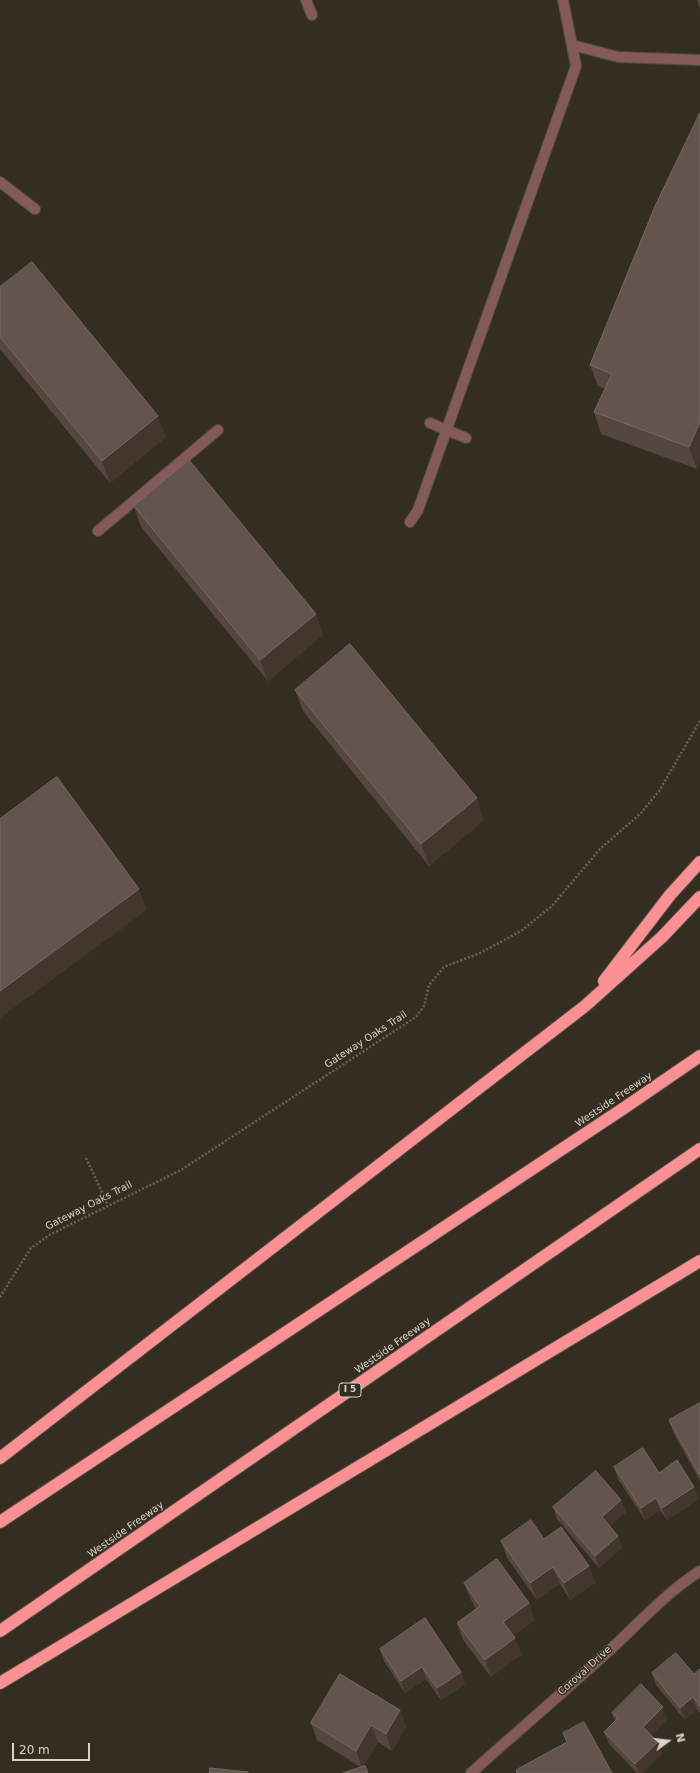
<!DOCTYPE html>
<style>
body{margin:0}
#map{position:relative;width:700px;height:1773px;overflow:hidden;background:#342e21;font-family:"DejaVu Sans",sans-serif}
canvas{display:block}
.north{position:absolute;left:648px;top:1721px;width:40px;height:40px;-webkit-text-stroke:3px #342e21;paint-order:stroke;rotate:75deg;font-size:11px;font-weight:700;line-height:16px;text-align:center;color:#d7d3cb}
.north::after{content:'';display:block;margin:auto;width:14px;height:18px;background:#d7d3cb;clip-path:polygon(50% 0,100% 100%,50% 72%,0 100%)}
.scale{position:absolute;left:12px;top:1743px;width:78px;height:18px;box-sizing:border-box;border:2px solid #d7d3cb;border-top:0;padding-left:5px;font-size:12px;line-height:14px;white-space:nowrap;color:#d7d3cb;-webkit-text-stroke:3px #342e21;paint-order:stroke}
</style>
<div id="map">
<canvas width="700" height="1773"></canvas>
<div class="north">N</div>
<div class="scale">20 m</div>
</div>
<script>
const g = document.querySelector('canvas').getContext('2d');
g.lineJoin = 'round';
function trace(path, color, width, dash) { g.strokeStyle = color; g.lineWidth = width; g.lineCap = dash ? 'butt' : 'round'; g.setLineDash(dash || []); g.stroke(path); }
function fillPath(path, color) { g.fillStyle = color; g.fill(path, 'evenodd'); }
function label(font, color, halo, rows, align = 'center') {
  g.font = font + ' "DejaVu Sans",sans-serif'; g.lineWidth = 3; g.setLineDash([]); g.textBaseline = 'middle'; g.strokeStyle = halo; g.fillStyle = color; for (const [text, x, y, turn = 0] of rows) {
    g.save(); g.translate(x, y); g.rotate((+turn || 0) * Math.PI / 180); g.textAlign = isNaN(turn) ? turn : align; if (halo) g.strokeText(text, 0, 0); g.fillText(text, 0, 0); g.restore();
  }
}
const path = new Path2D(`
 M86 1158 108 1205
 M0 1297 31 1248 51 1234 181 1170 416 1017 424 1006 429 985 444 967 480 953 521 931 552 906 600 849 641 813 659 791 700 721`);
const minor = new Path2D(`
 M306 0 312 15
 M572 45 618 57 700 60
 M0 182 35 209
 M430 423 466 438
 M410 522 418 510 576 66 563 0
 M98 531 218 430
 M471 1773C518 1731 566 1690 613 1647 641 1621 667 1592 700 1571`);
const highway = new Path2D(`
 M604 981 670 895 700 862
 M0 1458 585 1006 662 937 700 897
 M0 1522 624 1108 700 1056
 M0 1631 700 1149
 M0 1683 700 1261`);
const wall = new Path2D(`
 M697 0H700V9Z
 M656 204 697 469 601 434 594 412 605 389 598 386 590 365Z
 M0 287 166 437 110 483 0 349Z
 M134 506 316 614 323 635 268 681 141 527Z
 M295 690 484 820 429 866 303 711Z
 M700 1403V1481L673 1432 669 1420Z
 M614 1467 659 1473 699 1499 667 1520 660 1510 645 1520 618 1479Z
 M621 1500 626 1512 610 1526 622 1548 599 1568 557 1519 553 1507Z
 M544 1539 589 1566 595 1583 570 1600 560 1584 537 1600 507 1558 501 1541Z
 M464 1583 535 1620 513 1636 515 1638 521 1655 491 1677 463 1640 457 1623 476 1609 471 1600Z
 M380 1649 461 1672 465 1684 441 1700 426 1679 405 1693 384 1661Z
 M700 1669V1713L697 1709 685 1720 656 1685 652 1673 694 1674Z
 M400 1710 406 1727 392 1751 378 1742 363 1766 361 1767 317 1740 311 1723Z
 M612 1713 667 1719 651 1735 658 1742 662 1754 642 1773H637L609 1744 604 1732 615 1721Z`);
const shadedWall = new Path2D(`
 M158 416 166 437 110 483 102 461Z
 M700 422V461L697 469 689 447Z
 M316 614 323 635 268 681 260 660Z
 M477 798 484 820 429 866 421 844Z
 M139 889 147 910 0 1018V991Z
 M694 1487 699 1499 667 1520 662 1508Z
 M656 1498 660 1510 645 1520 641 1508Z
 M621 1500 626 1512 606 1529 602 1517Z
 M618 1536 622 1548 599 1568 595 1556Z
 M589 1566 595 1583 570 1600 564 1583Z
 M553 1567 560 1584 537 1600 530 1583Z
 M529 1603 535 1620 509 1639 503 1622Z
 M515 1638 521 1655 491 1677 485 1660Z
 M422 1667 426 1679 405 1693 401 1681Z
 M461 1672 465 1684 441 1700 437 1688Z
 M693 1697 697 1709 685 1720 680 1708Z
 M663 1707 667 1719 648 1739 643 1727Z
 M400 1710 406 1727 392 1751 386 1734Z
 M371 1725 378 1742 362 1768 356 1751Z
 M658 1742 662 1754 642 1773H639L635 1764Z`);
const building = new Path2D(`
 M700 113V422L689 447 594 412 612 374 590 365 656 204Z
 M32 262 158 416 102 461 0 337V287Z
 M189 460 316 614 260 660 134 506Z
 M350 644 477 798 421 844 295 690Z
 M57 777 139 889 0 991V819Z
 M700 1403V1474H699L669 1420Z
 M643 1448 659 1473 677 1460 694 1487 662 1508 656 1498 641 1508 614 1467Z
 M596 1471 621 1500 602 1517 618 1536 595 1556 553 1507Z
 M531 1520 544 1539 561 1527 589 1566 564 1583 553 1567 530 1583 501 1541Z
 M497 1559 529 1603 503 1622 515 1638 485 1660 457 1623 480 1606 464 1583Z
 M425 1618 461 1672 437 1688 422 1667 401 1681 380 1649Z
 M676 1653 694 1674 700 1669V1706L693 1697 680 1708 652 1673Z
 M340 1674 400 1710 386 1734 371 1725 356 1751 311 1723Z
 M641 1684 663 1707 643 1727 658 1742 635 1764 604 1732 618 1718 612 1713Z
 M584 1722 612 1773H517L516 1770 567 1742 563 1733Z
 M365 1766 368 1773H343Z
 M210 1768 248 1772V1773H210Z`);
const shields = [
 [350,1390,22]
];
const shieldNames = [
 ["I 5",350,1390]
];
const streetNames = [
 ["Gateway Oaks Trail",366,1040,-33],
 ["Westside Freeway",614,1100,-34],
 ["Gateway Oaks Trail",89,1206,-27],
 ["Westside Freeway",393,1346,-35],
 ["Westside Freeway",126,1530,-35],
 ["Coroval Drive",585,1671,-42]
];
trace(minor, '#514c40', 12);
trace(highway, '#514c40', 14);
trace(path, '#686257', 2.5, [2, 2]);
trace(minor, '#84595a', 10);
trace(highway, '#f99094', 12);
fillPath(wall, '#554640');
fillPath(shadedWall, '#42362d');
fillPath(building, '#63554e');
trace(building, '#756962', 1);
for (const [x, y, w] of shields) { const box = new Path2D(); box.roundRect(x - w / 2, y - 7, w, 14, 3); g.fillStyle = '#342e21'; g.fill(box); trace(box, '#d7d3cb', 1); }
label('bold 9px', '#d7d3cb', null, shieldNames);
label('10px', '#d7d3cb', '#342e21', streetNames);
</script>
